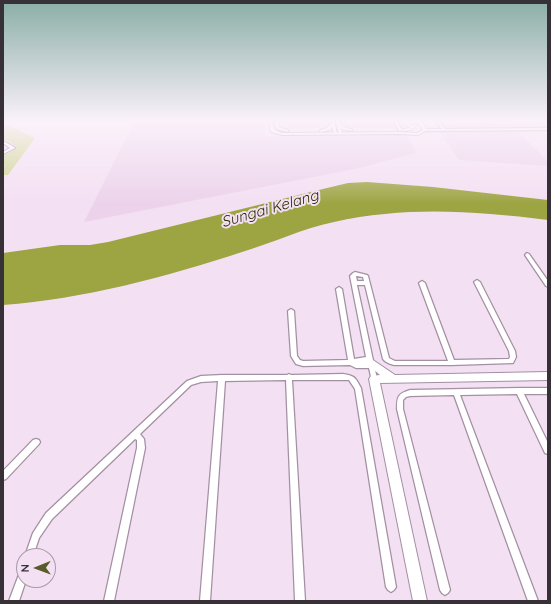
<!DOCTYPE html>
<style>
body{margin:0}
#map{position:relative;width:551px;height:604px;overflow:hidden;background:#f4e0f3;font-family:Quicksand,sans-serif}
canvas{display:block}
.frame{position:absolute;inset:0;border:4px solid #373037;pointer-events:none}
.north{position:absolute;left:16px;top:548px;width:40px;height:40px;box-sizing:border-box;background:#f4e0f3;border:1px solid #a89aa8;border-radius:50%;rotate:269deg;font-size:11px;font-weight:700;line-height:16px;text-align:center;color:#373037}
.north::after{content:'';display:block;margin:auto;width:14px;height:18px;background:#585c2a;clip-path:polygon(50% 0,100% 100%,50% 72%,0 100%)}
</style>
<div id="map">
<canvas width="551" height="604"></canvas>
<div class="frame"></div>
<div class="north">N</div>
</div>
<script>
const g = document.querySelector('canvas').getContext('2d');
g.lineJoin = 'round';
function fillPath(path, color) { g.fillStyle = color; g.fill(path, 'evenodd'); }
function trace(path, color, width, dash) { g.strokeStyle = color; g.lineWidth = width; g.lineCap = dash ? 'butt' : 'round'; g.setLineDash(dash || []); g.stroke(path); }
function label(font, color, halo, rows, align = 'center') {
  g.font = font + ' Quicksand,sans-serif'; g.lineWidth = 4; g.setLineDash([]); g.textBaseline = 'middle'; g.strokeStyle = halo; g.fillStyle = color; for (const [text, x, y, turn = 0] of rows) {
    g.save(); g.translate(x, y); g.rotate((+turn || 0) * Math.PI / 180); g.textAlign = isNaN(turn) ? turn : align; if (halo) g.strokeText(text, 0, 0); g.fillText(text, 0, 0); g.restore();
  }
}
const built = new Path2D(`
 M135 120H265V136L407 135 416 153 355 169 84 222Z
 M279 120H404L409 128 287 129 281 128Z
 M432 120H548V127L515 128 548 162V166L459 160Z`);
const green = new Path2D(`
 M3 123 35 138 8 175H3V169L5 166 3 165V155L12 151 16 146 3 139Z`);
const water = new Path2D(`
 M367 182 433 187 548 200V220C474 211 407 206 334 222 303 228 273 243 242 252 165 277 84 299 3 305V253L60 245H90L108 242 327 188 348 183Z`);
const minor = new Path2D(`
 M330 120H334L337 134 334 133Z
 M335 120H339L342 134 339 133Z
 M393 120H396L402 130 401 131H399Z
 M435 120H438L445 129 548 128V130L424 131 423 130 425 129H442Z
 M3 141 14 147 15 148 3 154V152L10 148 3 143Z
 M527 253 529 254 548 281V287L546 286 525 255Z
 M355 272 367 275 368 276 389 358 395 361H448L419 283 422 281 425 283 454 360 509 359 510 357 509 351 474 282 477 280 480 282 515 351 516 357 513 363 452 365H394C390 364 385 362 383 359L365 285H357L377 379 376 381 374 382 372 381 369 368H356L350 365 303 366 296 364 291 356 288 311 291 309 294 311 297 356 300 360 303 361 348 360 336 289 339 287 342 289 354 359 366 357 350 276 353 273ZM356 276 363 277 364 281H357Z
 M289 374 291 375 343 374C355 376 355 377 361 388L396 587 394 590 391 592 388 590 386 587 355 389 349 380H292L305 601H295L286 380 225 381 210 601H200L218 381 201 382 191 385 140 434 144 439 145 448 114 601H104L137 448V440L135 439 52 519 39 538 33 556H25L33 533 46 513 187 381 201 376 222 375H287Z
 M519 388H548V394H524L548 443V454L545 453 517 394 460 395 538 601H528L454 395 410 396 406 397 403 400V409L450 590 448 593 445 595 442 593 440 590 397 409C397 396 398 394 410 390Z
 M36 439 39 440 40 442 39 444 6 479 3 480V471L33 440Z
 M24 568V580H26L19 601H9L21 569Z`);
const tertiary = new Path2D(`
 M268 120H272L275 130 282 133 400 132 417 133 423 130 417 120H421L427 130 418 135 400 134 282 135 271 132Z
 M274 120H278L279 127 288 130V132L276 129Z
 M332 122 335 123 330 130 320 132V130L327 128Z
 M337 122H339L344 127 353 130 351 131 342 129 337 124Z
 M414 124 417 125C413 129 406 133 400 130L409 128Z`);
const secondary = new Path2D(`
 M370 358 395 375 548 372V380L380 383 427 601H413L369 379 371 376 380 375 365 362 367 359Z`);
const waterNames = [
 ["Sungai Kelang",270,209,-16]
];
fillPath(built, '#ecd3eb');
fillPath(green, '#cdd487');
fillPath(water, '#9da442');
trace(minor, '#a390a2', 2.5);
trace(tertiary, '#a390a2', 2);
trace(secondary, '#a390a2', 2);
fillPath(minor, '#fff');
fillPath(tertiary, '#fff');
fillPath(secondary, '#fff');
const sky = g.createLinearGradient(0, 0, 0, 204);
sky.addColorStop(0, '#8aaea6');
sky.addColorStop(0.59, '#faf1fa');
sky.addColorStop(1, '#faf1fa00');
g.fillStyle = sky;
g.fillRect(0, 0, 551, 204);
label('italic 15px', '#2b2d03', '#f4e0f3', waterNames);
</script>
